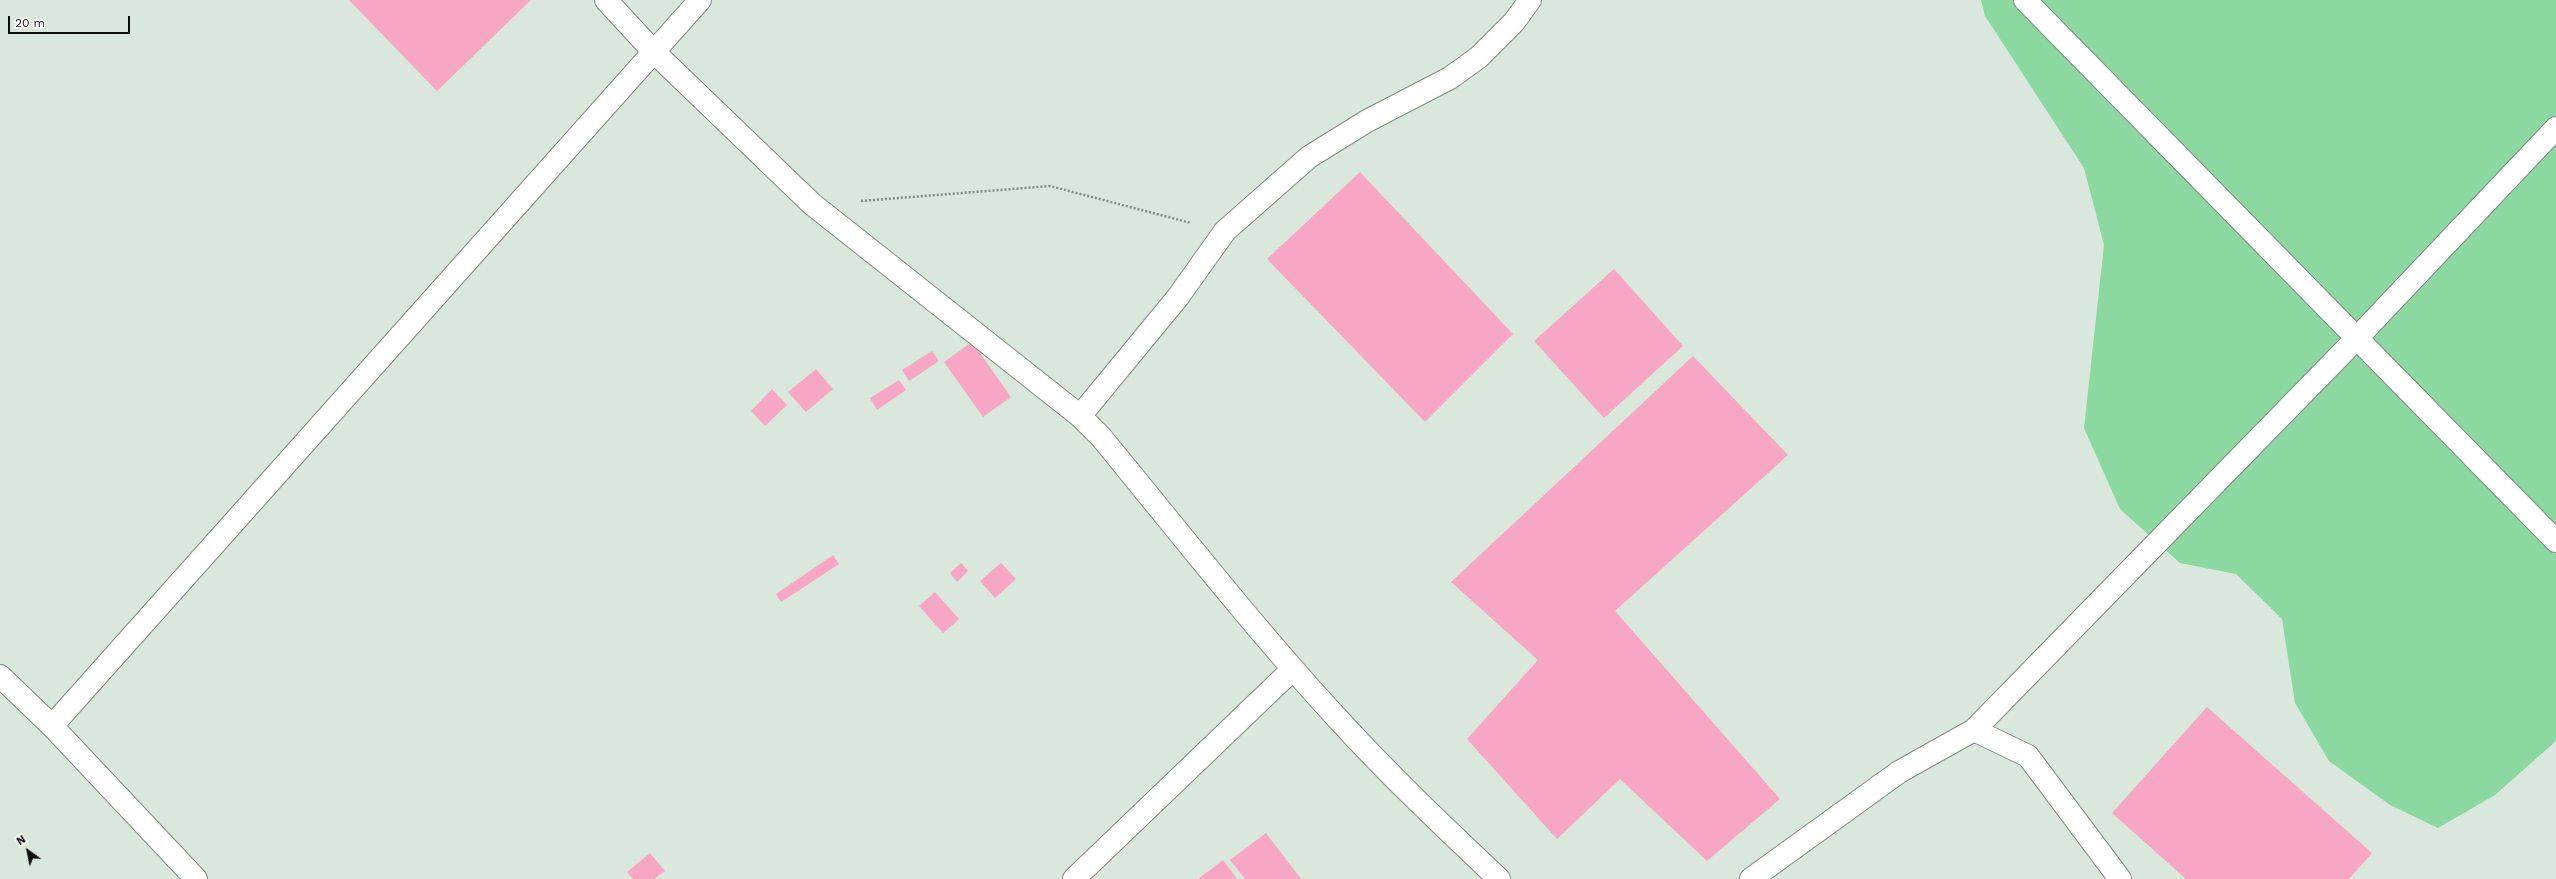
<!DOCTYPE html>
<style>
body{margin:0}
#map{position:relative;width:2556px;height:879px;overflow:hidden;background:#d9e7dc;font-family:"Work Sans",sans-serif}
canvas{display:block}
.north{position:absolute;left:8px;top:831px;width:40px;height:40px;-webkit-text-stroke:3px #fff;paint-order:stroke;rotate:327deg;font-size:11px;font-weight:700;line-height:16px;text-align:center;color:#0a0f0b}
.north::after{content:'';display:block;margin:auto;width:14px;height:18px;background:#0a0f0b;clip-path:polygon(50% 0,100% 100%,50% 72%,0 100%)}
.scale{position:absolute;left:8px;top:16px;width:122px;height:18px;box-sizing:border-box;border:2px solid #0a0f0b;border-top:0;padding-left:5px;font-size:12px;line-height:14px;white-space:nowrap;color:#0a0f0b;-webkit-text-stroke:3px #fff;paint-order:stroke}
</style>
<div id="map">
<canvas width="2556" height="879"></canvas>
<div class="north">N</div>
<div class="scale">20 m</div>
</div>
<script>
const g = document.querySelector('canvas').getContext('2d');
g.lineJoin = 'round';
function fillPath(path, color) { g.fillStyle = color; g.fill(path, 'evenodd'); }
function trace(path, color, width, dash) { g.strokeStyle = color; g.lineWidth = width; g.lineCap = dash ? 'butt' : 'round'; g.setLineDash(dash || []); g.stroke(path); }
const green = new Path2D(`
 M1981 0H2556V741L2495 795 2438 828 2390 805 2329 761 2295 703 2282 619 2236 574 2180 563 2120 509 2084 428 2104 245 2084 168 1985 16Z`);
const building = new Path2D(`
 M349 0H531L437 91Z
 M1360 172 1513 334 1425 422 1267 259Z
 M1614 269 1683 346 1604 418 1534 341Z
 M972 342 1011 397 983 417 944 362Z
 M932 351 939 361 909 381 902 370Z
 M1693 356 1788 455 1615 611 1780 799 1707 861 1620 779 1557 839 1467 739 1538 660 1451 582Z
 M816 369 833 389 806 412 788 392Z
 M899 380 906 390 877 410 870 398Z
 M772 389 787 405 765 426 751 411Z
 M833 555 839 564 781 602 776 594Z
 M961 563 968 571 957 582 950 573Z
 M1001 563 1016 579 995 598 980 581Z
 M935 592 959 619 943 633 919 606Z
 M2207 707 2372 853 2349 879H2186L2112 813Z
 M1266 833 1301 879H1245L1230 860Z
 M650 853 665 871 654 879H633L627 872Z
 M1223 860 1237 879H1198Z`);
const path = new Path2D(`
 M861 201 1050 186 1191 223`);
const minor = new Path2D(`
 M606 0 654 52 812 204 1080 416 1101 437C1179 532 1255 629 1338 719 1389 775 1444 827 1499 879
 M2025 0 2556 541
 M1080 416 1178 297 1225 231 1309 157 1367 121 1450 78 1479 57 1514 22 1530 0
 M0 676 52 726 196 879
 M52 726 700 0
 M1974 730 2357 338 2556 128
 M1074 879 1293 669
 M1751 879 1899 772 1974 730 2028 756 2120 879`);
fillPath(green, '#8bd9a0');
fillPath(building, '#f7a7c3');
trace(minor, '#808d83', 24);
trace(path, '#818b83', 2.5, [2, 2]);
trace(minor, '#fff', 22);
</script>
